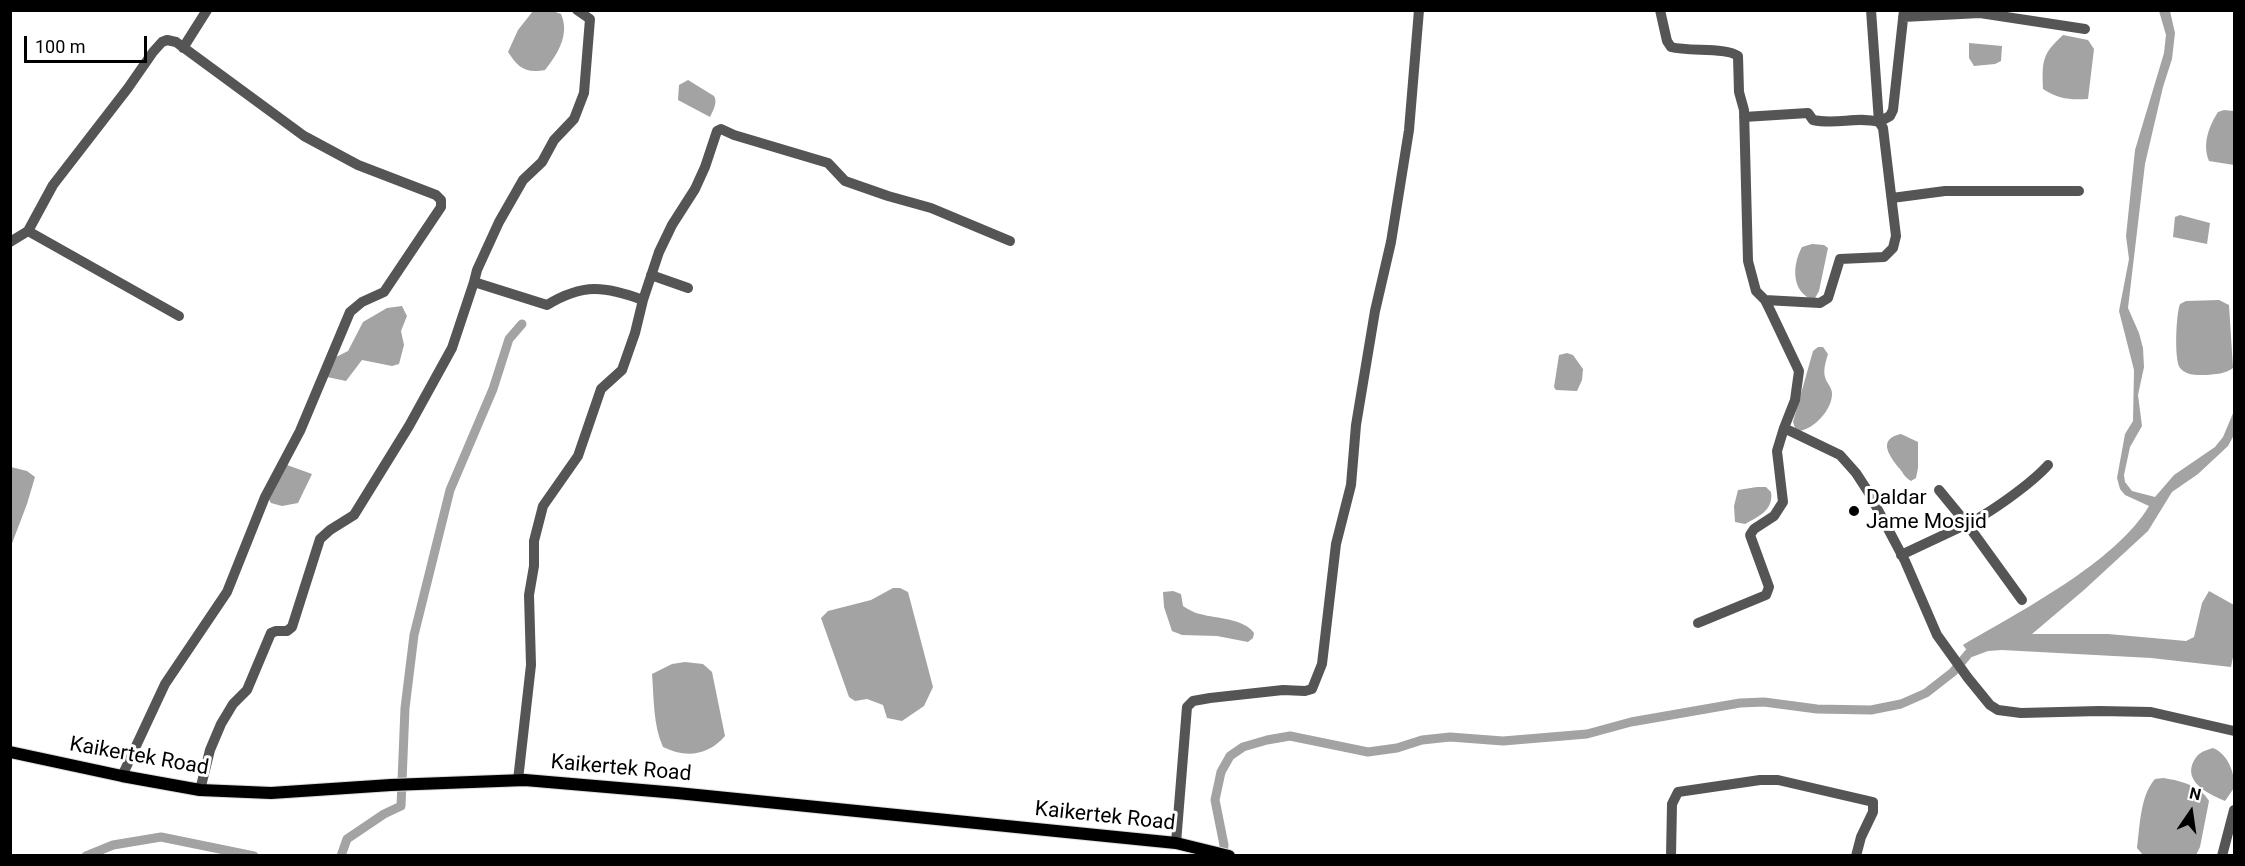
<!DOCTYPE html>
<style>
body{margin:0}
#map{position:relative;width:2245px;height:866px;overflow:hidden;background:#fff;font-family:Roboto,sans-serif}
canvas{display:block}
.frame{position:absolute;inset:0;border:12px solid #000;pointer-events:none}
.north{position:absolute;left:2161px;top:782px;width:60px;height:60px;-webkit-text-stroke:4px #fff;paint-order:stroke;rotate:13deg;font-size:16px;font-weight:700;line-height:24px;text-align:center;color:#000}
.north::after{content:'';display:block;margin:auto;width:21px;height:27px;background:#000;clip-path:polygon(50% 0,100% 100%,50% 72%,0 100%)}
.scale{position:absolute;left:24px;top:36px;width:123px;height:27px;box-sizing:border-box;border:3px solid #000;border-top:0;padding-left:8px;font-size:18px;line-height:21px;white-space:nowrap;color:#000;-webkit-text-stroke:4px #fff;paint-order:stroke}
</style>
<div id="map">
<canvas width="2245" height="866"></canvas>
<div class="frame"></div>
<div class="north">N</div>
<div class="scale">100 m</div>
</div>
<script>
const g = document.querySelector('canvas').getContext('2d');
g.lineJoin = 'round';
function fillPath(path, color) { g.fillStyle = color; g.fill(path, 'evenodd'); }
function trace(path, color, width, dash) { g.strokeStyle = color; g.lineWidth = width; g.lineCap = dash ? 'butt' : 'round'; g.setLineDash(dash || []); g.stroke(path); }
function label(font, color, halo, rows, align = 'center') {
  g.font = font + ' Roboto,sans-serif'; g.lineWidth = 6; g.setLineDash([]); g.textBaseline = 'middle'; g.strokeStyle = halo; g.fillStyle = color; for (const [text, x, y, turn = 0] of rows) {
    g.save(); g.translate(x, y); g.rotate((+turn || 0) * Math.PI / 180); g.textAlign = isNaN(turn) ? turn : align; if (halo) g.strokeText(text, 0, 0); g.fillText(text, 0, 0); g.restore();
  }
}
const water = new Path2D(`
 M533 11H553L561 14C570 34 558 54 545 70 525 74 518 67 508 52L518 30Z
 M2159 11H2170L2175 33 2172 59 2163 87 2145 164 2128 308 2139 333 2143 348 2144 367 2138 395 2142 426 2130 447 2124 475 2125 482 2132 491 2155 497 2174 475 2215 447 2223 437 2234 411V435L2228 446 2198 474 2172 492 2148 531 2084 590 2032 634H2108L2186 641 2194 637 2202 603 2209 591 2234 605V652L2231 667 2151 658 2002 650 1988 651 1972 657 1963 645C2019 612 2116 562 2149 506L2125 495 2120 489 2117 478 2125 434 2133 421 2134 370 2119 311 2129 259 2126 236 2135 150 2164 53 2166 35Z
 M2063 35 2088 40 2094 49 2088 99C2070 100 2058 99 2043 89 2042 61 2042 54 2063 35Z
 M1969 43 2002 46 2001 61 1995 64 1974 66 1969 58Z
 M688 80 714 96C718 102 713 111 710 117L678 100 679 85Z
 M2224 110 2234 111V165L2209 161C2202 144 2209 126 2218 112Z
 M2180 215 2210 223 2207 244 2173 237 2175 217Z
 M1812 244 1824 245 1828 248 1819 291 1814 300C1791 293 1792 265 1802 247Z
 M2219 300 2229 305 2233 368C2225 374 2216 374 2206 375 2197 375 2187 376 2180 368 2174 360 2176 314 2180 304L2186 301Z
 M402 306 407 316 401 331 404 345 399 364 392 366 362 360 346 381 327 377 336 357 348 351 363 322 387 308Z
 M1818 347H1823L1828 354C1826 361 1823 370 1825 377 1827 384 1832 387 1832 394 1832 410 1814 429 1799 431L1795 428 1793 422 1813 351Z
 M1567 353 1573 355 1583 369 1582 380 1577 391 1556 390 1554 387 1559 355Z
 M1901 434 1918 442V468L1916 478 1911 481C1904 477 1903 472 1898 467 1888 454 1878 439 1901 434Z
 M287 465 312 474 298 503 282 506 271 503 268 498Z
 M11 467 27 471 35 477 27 504 11 546Z
 M1757 487H1766L1771 492C1774 510 1758 517 1745 524L1735 522 1734 506 1738 490Z
 M893 588H900L908 592 933 687 924 706 902 721 887 718 883 705 867 699 855 701 849 697 821 618 828 611 871 600Z
 M1173 591 1181 594 1183 606C1188 609 1194 613 1200 614 1218 619 1243 618 1254 633L1253 638 1248 642 1217 636 1182 635 1172 631 1164 607 1163 592Z
 M685 662 703 664 712 672 725 736C708 756 685 758 663 747 653 725 654 698 652 674L672 664Z
 M2213 748C2228 754 2235 773 2234 788L2225 801C2211 795 2186 784 2192 765 2196 754 2202 751 2213 748Z
 M2163 778C2181 781 2200 785 2209 801L2200 847 2196 855H2143L2137 848C2140 826 2140 796 2155 779Z`);
const canal = new Path2D(`
 M86 856 113 845 161 837 254 856
 M341 856 347 839 384 814 401 806 405 708 414 635 450 490 493 389 509 339 522 324
 M1223 856 1224 845 1215 800 1221 772 1230 756 1243 747 1267 740 1290 736 1368 752 1397 748 1422 740 1450 737 1503 741 1587 734 1631 722 1740 703 1764 702 1817 709 1871 710 1901 704 1926 693 1953 672 1969 653 1977 647`);
const minor = new Path2D(`
 M1660 10 1667 41 1671 47C1689 52 1726 47 1738 56L1739 92 1744 110 1748 261 1756 291 1765 300 1770 310 1799 371 1795 400 1784 428 1840 455 1856 473 1869 493 1905 561 1937 635 1968 678 1990 705 1998 710 2021 713 2099 711 2151 712 2234 731
 M1871 10 1879 122 1890 116 1893 110 1904 10
 M1903 17 1980 13 2085 29
 M183 48 207 10
 M1744 117 1808 113 1813 120C1837 125 1857 116 1879 122L1883 128 1896 236 1893 248 1884 257 1840 259 1828 298 1820 303 1765 300
 M1892 198 1945 191H2079
 M28 231 179 316
 M10 242 28 231 53 185 128 88 153 52 162 42 167 40 176 42 304 136 358 165 436 195 441 200V207L384 292 362 302 350 312 300 431 265 497 227 592 165 684 122 776
 M651 275 688 288
 M643 300 659 252 672 225 695 189 705 167 717 131 721 129 734 135 828 163 845 181 888 196 931 208 1010 241
 M1939 490 1967 524C1989 514 2032 483 2048 465
 M1901 555 1967 524 2022 600
 M1698 623 1766 595 1769 587 1750 535 1754 529 1774 516 1783 502 1777 451 1784 428
 M518 780 531 665 529 595 534 566V541L543 506 578 456 601 389 622 370 635 333 643 300C605 286 583 283 547 305L474 282 477 270 499 222 523 180 542 162 554 140 574 119 584 93 590 19 577 10
 M200 790 210 750 221 724 233 704 247 690 271 633 276 631H287L292 627 320 539 330 530 354 515 409 426 452 348 474 282
 M1176 843 1187 707 1193 701 1210 698 1283 690 1305 691 1312 689 1322 664 1336 544 1351 485 1356 425 1375 311 1391 242 1409 130 1419 10
 M1671 856 1672 804 1678 792 1760 780H1778L1873 802V812L1861 837 1856 856
 M2222 856 2234 810`);
const major = new Path2D(`
 M10 752 122 776 200 790 271 793 391 785 525 780 677 793 1176 843 1229 856`);
const markers = [
 [1854,511,6,"#000"]
];
const poiNames = [
 ["Daldar",1866,499],
 ["Jame Mosjid",1866,523]
];
const streetNames = [
 ["Kaikertek Road",139,757,10],
 ["Kaikertek Road",621,769,5],
 ["Kaikertek Road",1105,817,6]
];
fillPath(water, '#a3a3a3');
trace(canal, '#a3a3a3', 9);
trace(major, '#dbdbdb', 14);
trace(minor, '#555', 10);
trace(major, '#000', 12);
for (const [x, y, r, color] of markers) { const dot = new Path2D(); dot.arc(x, y, r, 0, 2 * Math.PI); g.fillStyle = color; g.fill(dot); trace(dot, '#fff', 2); }
label('21px', '#000', '#fff', poiNames, 'left');
label('21px', '#000', '#fff', streetNames);
</script>
